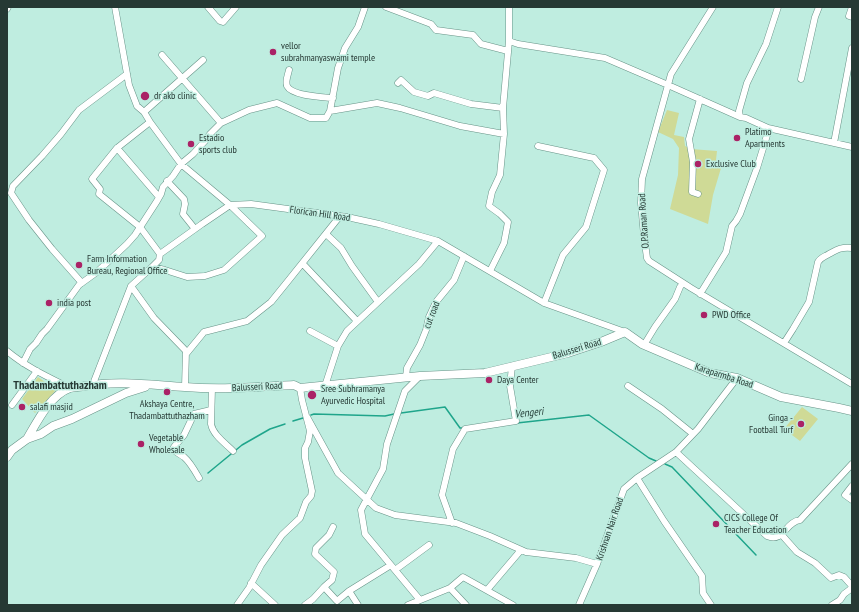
<!DOCTYPE html>
<style>
body{margin:0}
#map{position:relative;width:859px;height:612px;overflow:hidden;background:#bfede0;font-family:"PT Sans Narrow",sans-serif}
canvas{display:block}
.frame{position:absolute;inset:0;border:8px solid #263934;pointer-events:none}
</style>
<div id="map">
<canvas width="859" height="612"></canvas>
<div class="frame"></div>
</div>
<script>
const g = document.querySelector('canvas').getContext('2d');
g.lineJoin = 'round';
function fillPath(path, color) { g.fillStyle = color; g.fill(path, 'evenodd'); }
function trace(path, color, width, dash) { g.strokeStyle = color; g.lineWidth = width; g.lineCap = dash ? 'butt' : 'round'; g.setLineDash(dash || []); g.stroke(path); }
function label(font, color, halo, rows, align = 'center') {
  g.font = font + ' "PT Sans Narrow",sans-serif'; g.lineWidth = 3; g.setLineDash([]); g.textBaseline = 'middle'; g.strokeStyle = halo; g.fillStyle = color; for (const [text, x, y, turn = 0] of rows) {
    g.save(); g.translate(x, y); g.rotate((+turn || 0) * Math.PI / 180); g.textAlign = isNaN(turn) ? turn : align; if (halo) g.strokeText(text, 0, 0); g.fillText(text, 0, 0); g.restore();
  }
}
const green = new Path2D(`
 M667 110 679 113 674 135 684 137 685 146 691 149 717 151 716 160 721 168 713 195 708 224 670 209 678 175 679 148 673 139 658 132Z
 M38 377 56 390 35 413 22 399Z
 M802 407 818 419 800 441 784 429Z`);
const stream = new Path2D(`
 M401 413 445 407 460 428H463
 M311 415 314 414 385 416 394 414
 M293 421 303 418
 M517 423 589 415 649 458 656 461
 M665 464 672 467 756 555
 M208 473 242 445 270 429 285 424`);
const minor = new Path2D(`
 M115 7 129 85 137 106 144 112 150 122 181 164 230 205 251 204 347 217 379 224 438 241 544 303 625 332
 M208 7 220 21 223 22 236 7
 M365 7 358 27 345 48 338 68 330 111 377 103 400 108 460 126 504 134
 M386 7 431 24 436 30 473 35 481 44 508 51
 M509 7V41
 M713 7 671 74 642 179 641 203 644 236 647 258 649 261 691 288 852 384
 M852 7 849 16 852 17
 M7 9 8 7
 M162 55 221 123
 M289 70C288 75 285 81 287 86 292 96 322 97 333 98
 M801 79 815 17 819 7
 M398 83 401 80 414 92 428 96 434 93 471 104 503 108 504 134 500 175 492 192 489 206 500 214 508 222 504 243 490 271
 M503 108 509 41 518 44 605 58 668 85 740 117
 M144 112 203 60
 M150 122 117 148 159 197
 M768 128 852 147
 M834 143 852 48
 M538 146 594 158 604 170 586 227 563 255 544 303
 M117 148 92 179 100 189 99 194 140 227 160 254 159 260 152 267 131 286 154 318 186 351 185 387
 M167 181 184 199 185 204 183 214 195 229
 M698 194 692 192 693 162 689 139 700 99
 M326 234 341 248 352 266 378 302
 M303 264 357 321
 M152 267 165 270 187 277 205 276 224 270 262 236 230 205 202 224 160 254
 M82 283 52 249 29 220 11 193 13 186 42 156 61 134 79 110 127 74
 M700 294 726 252 732 226 736 221 740 214 757 168 768 132V128L746 118 740 117 739 111 747 83 766 44 778 7
 M310 331 338 346
 M784 343 793 329 809 302 818 262C821 257 824 257 829 254 838 249 841 247 852 248
 M644 345 655 327 675 299 680 287 683 283
 M7 351C26 367 48 377 70 388
 M186 354 204 332 247 321 271 302 288 281 340 216
 M23 363 30 349 36 343 42 334 47 329 79 285 97 272 127 244 135 235 157 201 161 194 163 187 173 176 181 164 193 154 205 141 210 134 221 123 249 110 277 103 310 118H326L330 111
 M420 376 405 391 387 444 383 469 361 510 365 534 420 600
 M406 377 407 368 420 345 426 330 429 317 436 302 454 280 464 256
 M93 384 131 286
 M325 386 338 346 347 331 419 264 438 241
 M628 386 662 409 693 434
 M212 388 211 424C213 435 225 443 233 451
 M12 405 37 371
 M307 417 338 473 376 508 395 515 456 523 490 536 526 552 576 558 597 564
 M676 452 767 536C784 543 785 522 800 520L852 464
 M199 478C195 471 190 462 184 457 180 454 176 453 173 449L174 447 184 435 194 414 211 410
 M637 478 664 521 702 576 703 593 711 605
 M852 486 845 495 852 500
 M452 523 442 495 453 449 465 429 516 421 510 386 512 366
 M781 534 797 552 815 563 831 578 839 575 844 577 852 586
 M395 570 429 545
 M251 583 275 605
 M324 587 337 601 349 591
 M450 588 463 577 513 605
 M487 590 521 550
 M237 605 249 588 261 565 282 535 300 518 306 502 311 496 312 491 305 458V448L308 442 310 431 302 400 300 388
 M305 605 313 599 324 587 332 580 334 572 315 554 316 548 329 535 333 527
 M358 605 349 591 391 565
 M408 605 450 588 466 605
 M579 605 597 564 624 489 637 478 676 452 698 429 737 378
 M832 605 840 600 844 594 852 588`);
const major = new Path2D(`
 M27 439C37 422 50 395 70 388 74 387 80 387 85 386 118 380 152 385 185 387 221 390 258 387 294 385L300 388 420 376 485 373 568 353 601 342 625 332 642 344 710 373 737 378 781 397 839 408 852 411
 M7 457 12 450 27 439 41 434 53 426 72 419 126 393 145 387`);
const markers = [
 [273,52,4,"#a26"],
 [145,96,5,"#a26"],
 [737,138,4,"#a26"],
 [191,144,4,"#a26"],
 [698,164,4,"#a26"],
 [79,265,4,"#a26"],
 [49,303,4,"#a26"],
 [704,315,4,"#a26"],
 [489,380,4,"#a26"],
 [167,392,4,"#a26"],
 [312,395,5,"#a26"],
 [22,407,4,"#a26"],
 [801,424,4,"#a26"],
 [141,444,4,"#a26"],
 [716,524,4,"#a26"]
];
const poiNames = [
 ["vellor",281,46],
 ["subrahmanyaswami temple",281,58],
 ["dr akb clinic",154,96],
 ["Platimo",745,132],
 ["Apartments",745,144],
 ["Estadio",199,138],
 ["sports club",199,150],
 ["Exclusive Club",706,164],
 ["Farm Information",87,259],
 ["Bureau, Regional Office",87,271],
 ["india post",57,303],
 ["PWD Office",712,315],
 ["Daya Center",497,380],
 ["Sree Subhramanya",321,389],
 ["Ayurvedic Hospital",321,401],
 ["Akshaya Centre,",167,404,"center"],
 ["Thadambattuthazham",167,416,"center"],
 ["salafi masjid",30,407],
 ["Ginga -",793,418,"right"],
 ["Football Turf",793,430,"right"],
 ["Vegetable",149,438],
 ["Wholesale",149,450],
 ["CICS College Of",724,518],
 ["Teacher Education",724,530]
];
const streetNames = [
 ["Florican Hill Road",320,214,8],
 ["O.P.Raman Road",644,221,-94],
 ["cut road",432,315,-68],
 ["Balusseri Road",577,349,-17],
 ["Karaparmba Road",724,376,18],
 ["Balusseri Road",257,387,-3],
 ["Krishnan Nair Road",610,529,-71]
];
const waterNames = [
 ["Vengeri",529,413,-6]
];
const quarterNames = [
 ["Thadambattuthazham",60,386]
];
fillPath(green, '#cfda96');
trace(stream, '#1fa58b', 1.5);
trace(minor, '#679387', 7);
trace(major, '#679387', 9);
trace(minor, '#fff', 6);
trace(major, '#fff', 8);
for (const [x, y, r, color] of markers) { const dot = new Path2D(); dot.arc(x, y, r, 0, 2 * Math.PI); g.fillStyle = color; g.fill(dot); trace(dot, '#bfede0', 1.5); }
label('10px', '#263934', '#bfede0', poiNames, 'left');
label('10px', '#263934', '#bfede0', streetNames);
label('italic 11px', '#28423c', '#bfede0', waterNames);
label('bold 12px', '#263934', '#bfede0', quarterNames);
</script>
